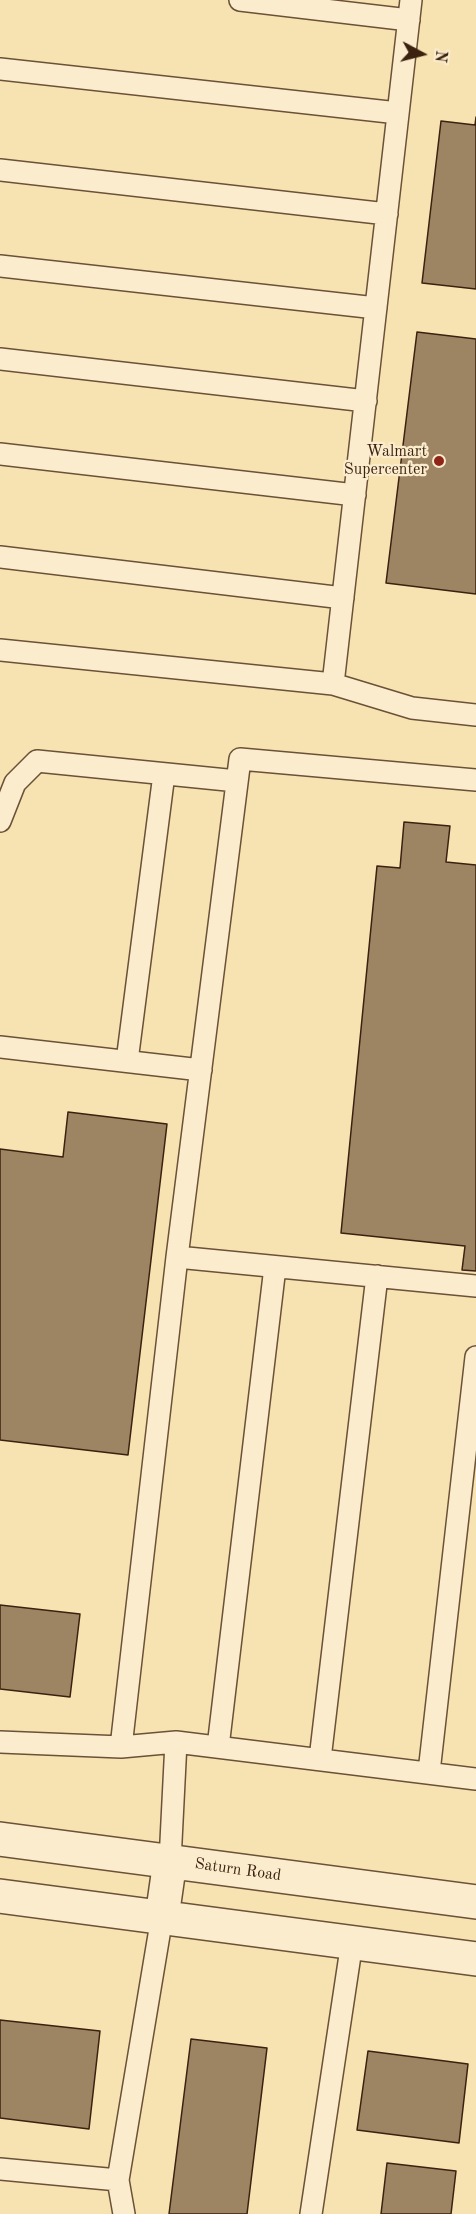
<!DOCTYPE html>
<style>
body{margin:0}
#map{position:relative;width:476px;height:2214px;overflow:hidden;background:#f7e2b1;font-family:"Old Standard TT",serif}
canvas{display:block}
.north{position:absolute;left:392px;top:24px;width:60px;height:60px;-webkit-text-stroke:4px #faeccc;paint-order:stroke;rotate:97deg;font-size:16px;font-weight:700;line-height:24px;text-align:center;color:#3b210f}
.north::after{content:'';display:block;margin:auto;width:21px;height:27px;background:#3b210f;clip-path:polygon(50% 0,100% 100%,50% 72%,0 100%)}
</style>
<div id="map">
<canvas width="476" height="2214"></canvas>
<div class="north">N</div>
</div>
<script>
const g = document.querySelector('canvas').getContext('2d');
g.lineJoin = 'round';
function fillPath(path, color) { g.fillStyle = color; g.fill(path, 'evenodd'); }
function trace(path, color, width, dash) { g.strokeStyle = color; g.lineWidth = width; g.lineCap = dash ? 'butt' : 'round'; g.setLineDash(dash || []); g.stroke(path); }
function label(font, color, halo, rows, align = 'center') {
  g.font = font + ' "Old Standard TT",serif'; g.lineWidth = 4.5; g.setLineDash([]); g.textBaseline = 'middle'; g.strokeStyle = halo; g.fillStyle = color; for (const [text, x, y, turn = 0] of rows) {
    g.save(); g.translate(x, y); g.rotate((+turn || 0) * Math.PI / 180); g.textAlign = isNaN(turn) ? turn : align; if (halo) g.strokeText(text, 0, 0); g.fillText(text, 0, 0); g.restore();
  }
}
const building = new Path2D(`
 M476 117V289L422 283 441 121 475 125Z
 M417 332 476 339V594L386 583Z
 M404 822 450 826 446 862 476 865V1271L462 1270 465 1246 341 1233 377 866 400 868Z
 M68 1112 167 1124 128 1455 0 1440V1149L63 1157Z
 M0 1605 80 1614 70 1697 0 1689Z
 M0 2020 100 2031 89 2129 0 2118Z
 M191 2039 267 2048 247 2214H169Z
 M368 2051 468 2064 459 2143 357 2130Z
 M387 2163 456 2171 451 2214H381Z`);
const service = new Path2D(`
 M240 0 409 20
 M0 69 398 113
 M0 170 387 214
 M0 266 376 308
 M0 359 366 401
 M0 454 355 495
 M0 557 343 598
 M0 650 333 684 411 0
 M333 684 412 708 476 715
 M0 821 15 783 37 761 237 781
 M0 1047 201 1070
 M127 1061 164 774
 M177 1257 476 1286
 M0 1742 121 1747
 M176 1742 476 1779
 M218 1747 275 1267
 M320 1759 377 1276
 M429 1772 476 1357
 M170 1861 176 1742 121 1747 177 1257 240 759 476 780
 M0 2169 118 2180
 M124 2214 118 2180 162 1917
 M311 2214 352 1942`);
const tertiary = new Path2D(`
 M0 1839 476 1902
 M0 1896 476 1959
 M162 1917 170 1861`);
const markers = [
 [439,461,6,"#8f2418"]
];
const poiNames = [
 ["Walmart",427,452],
 ["Supercenter",427,470]
];
const streetNames = [
 ["Saturn Road",238,1870,8]
];
fillPath(building, '#9d8563');
trace(building, '#3b210f', 1.5);
trace(service, '#6a5138', 24);
trace(tertiary, '#6a5138', 36);
trace(service, '#faeccc', 21);
trace(tertiary, '#faeccc', 33);
for (const [x, y, r, color] of markers) { const dot = new Path2D(); dot.arc(x, y, r, 0, 2 * Math.PI); g.fillStyle = color; g.fill(dot); trace(dot, '#faeccc', 2); }
label('16px', '#3b210f', '#faeccc', poiNames, 'right');
label('16px', '#3b210f', '#faeccc', streetNames);
</script>
